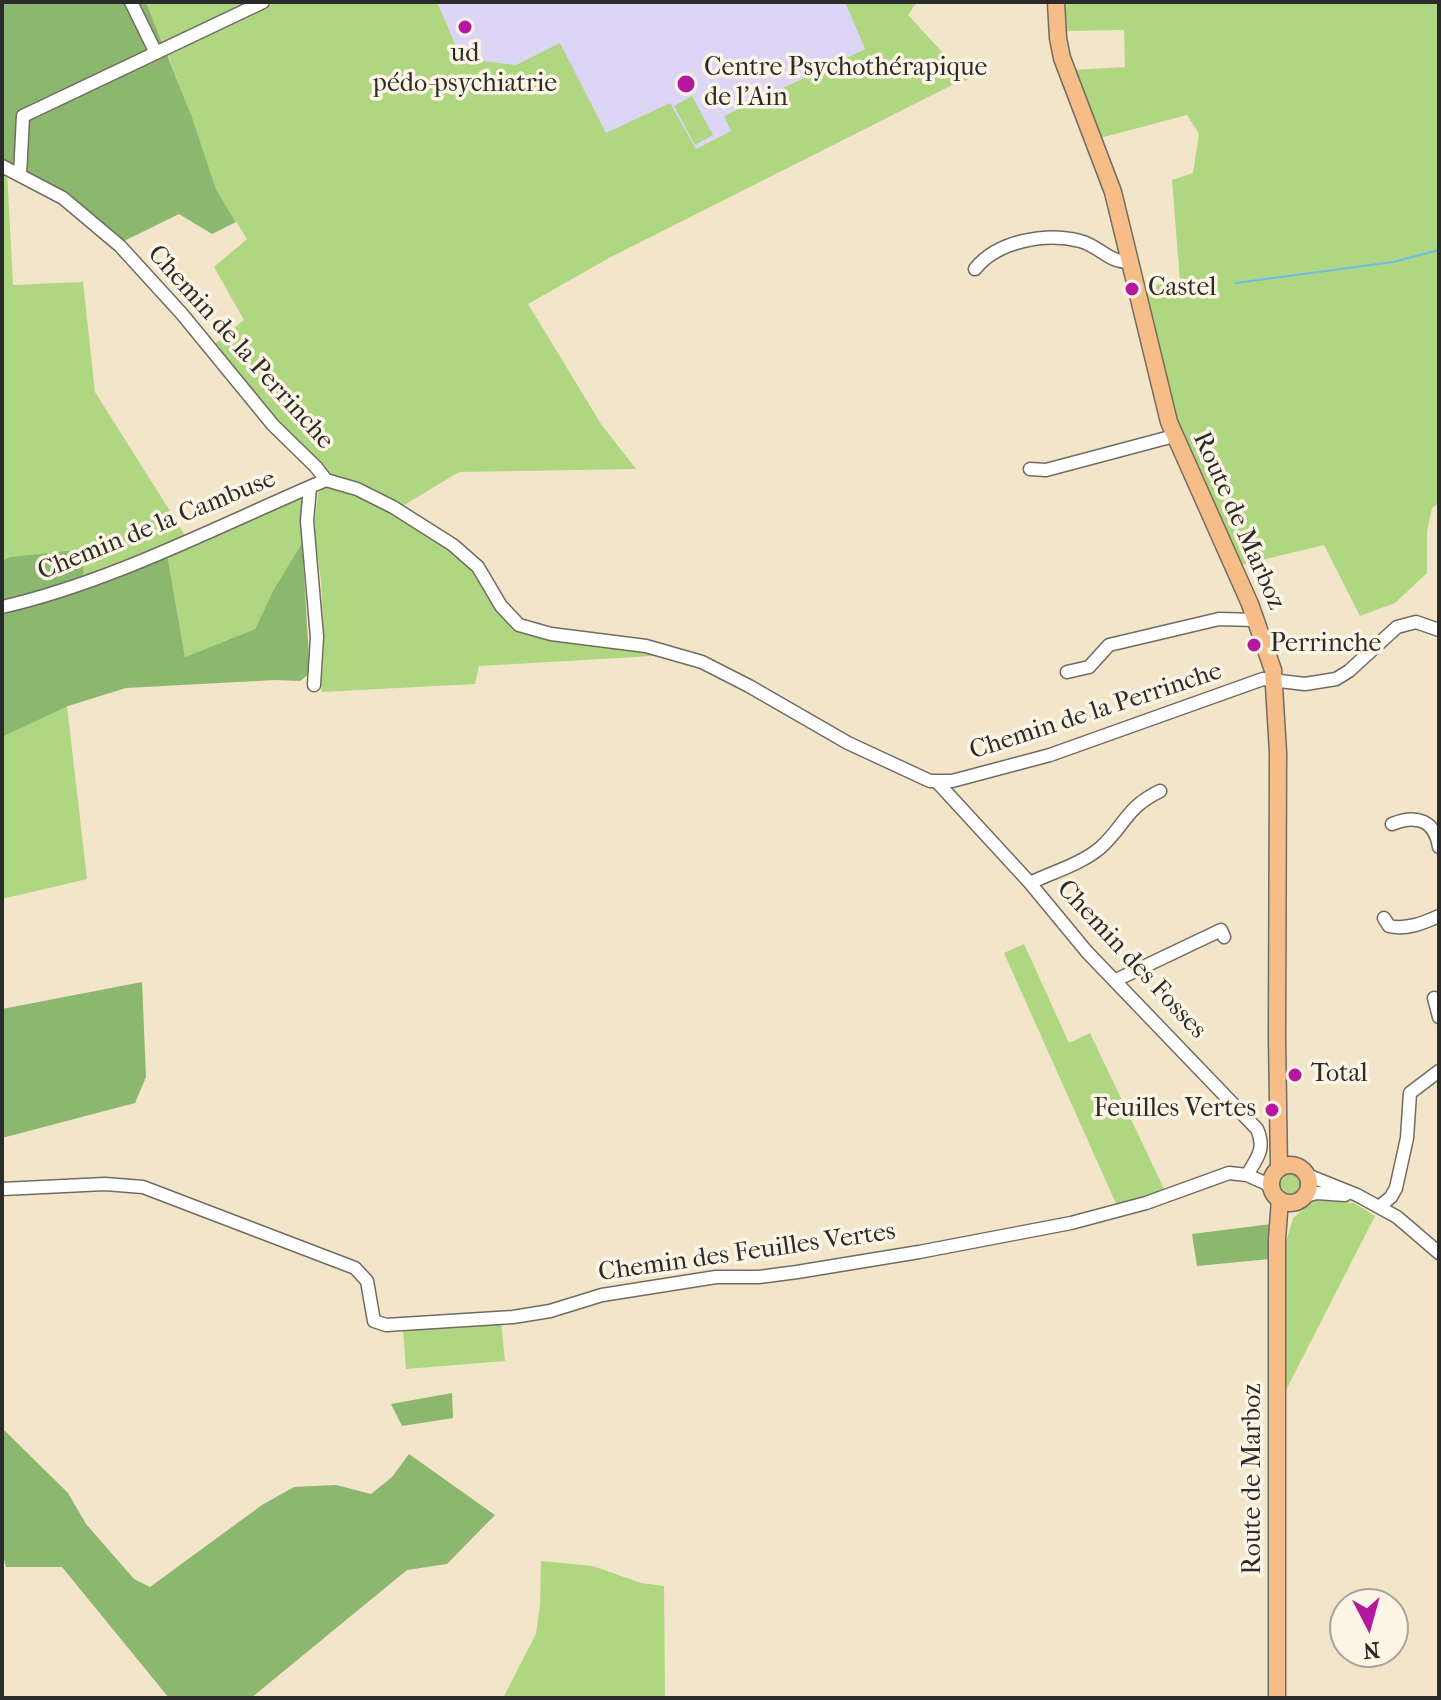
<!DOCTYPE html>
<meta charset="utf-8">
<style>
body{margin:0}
#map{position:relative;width:1441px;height:1700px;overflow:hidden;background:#f2e5c9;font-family:"IM FELL French Canon",serif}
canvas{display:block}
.frame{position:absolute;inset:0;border:4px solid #2b2b2b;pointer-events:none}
.north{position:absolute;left:1329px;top:1588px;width:80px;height:80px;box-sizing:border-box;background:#fcf5e5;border:2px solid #a8a49b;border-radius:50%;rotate:174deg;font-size:22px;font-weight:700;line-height:32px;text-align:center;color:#2b2b2b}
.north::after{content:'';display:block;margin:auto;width:28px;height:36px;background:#b5179e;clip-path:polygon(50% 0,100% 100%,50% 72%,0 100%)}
</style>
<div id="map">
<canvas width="1441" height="1700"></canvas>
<div class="frame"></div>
<div class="north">N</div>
</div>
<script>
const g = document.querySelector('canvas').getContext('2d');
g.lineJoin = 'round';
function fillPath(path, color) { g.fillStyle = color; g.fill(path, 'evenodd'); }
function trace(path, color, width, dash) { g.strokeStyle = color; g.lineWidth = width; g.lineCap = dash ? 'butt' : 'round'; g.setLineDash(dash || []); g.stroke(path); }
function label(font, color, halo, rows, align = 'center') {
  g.font = font + ' "IM FELL French Canon",serif'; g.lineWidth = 7; g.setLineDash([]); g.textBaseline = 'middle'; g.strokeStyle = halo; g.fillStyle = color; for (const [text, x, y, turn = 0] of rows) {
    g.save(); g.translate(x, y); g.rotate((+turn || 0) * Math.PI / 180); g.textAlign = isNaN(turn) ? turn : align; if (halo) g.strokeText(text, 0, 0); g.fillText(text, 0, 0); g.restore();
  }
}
const built = new Path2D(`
 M437 2H845L865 49 725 116 731 131 696 149 606 133 560 44 516 65 483 61 456 46Z`);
const green = new Path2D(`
 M146 2H251L164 46Z
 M277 2H437L456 46 483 61 516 65 560 43 606 133 670 103 696 149 731 131 724 116 865 49 845 2H917L908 15 968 80 954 84 609 258 528 304 601 424 636 469 459 472 404 505 331 475 280 429 212 346 244 320 214 267 247 239 216 189 192 117 167 53Z
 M1062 2H1439V503L1432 508 1427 531V573L1395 603 1360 616 1324 545 1241 565 1172 414 1142 287 1180 281 1172 180 1193 173 1199 134 1187 115 1100 138 1072 70 1125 67 1124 30 1062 31Z
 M692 96 713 135 695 145 674 106Z
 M2 169 7 171 13 285 83 282 95 392 185 535 83 577V549L10 557 2 561Z
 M329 484C366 495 455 540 477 571 495 597 495 614 525 632L671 655 479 666 475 684 321 692 324 642 321 581 314 529 318 493Z
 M304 497 302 543 274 589 255 629 185 657 167 554Z
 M67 706 87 879 2 899V737Z
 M1024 944 1069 1043 1090 1033 1166 1193 1118 1208 1004 953Z
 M1276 1185a14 14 0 1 1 28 0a14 14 0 1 1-28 0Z
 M1315 1200 1354 1203 1375 1216 1286 1390 1285 1246 1293 1218Z
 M501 1322 505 1361 406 1369 403 1330Z
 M541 1561 593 1566 641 1583 664 1586 665 1698H503L536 1634 540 1605Z`);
const forest = new Path2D(`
 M2 2H146L192 117 216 189 236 222 212 234 179 214 122 242 2 161Z
 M302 543 310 673 300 681 275 680 126 688 68 706 2 737V612L167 554 185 657 255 629 274 589Z
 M84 549 83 577 33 597 2 602V561L10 557Z
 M142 982 146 1077 135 1103 2 1138V1009Z
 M1271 1224 1270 1259 1197 1266 1192 1234Z
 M452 1393 453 1418 402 1426 391 1404Z
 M2 1428 68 1493 86 1524 134 1579 150 1587 262 1505 294 1487 336 1485 371 1494 392 1477 409 1454 495 1515 447 1564 407 1570 251 1698H169L62 1567H6L2 1552Z`);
const stream = new Path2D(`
 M1236 283 1393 262 1439 250`);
const minor = new Path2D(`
 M131 2 156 53
 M2 166 63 198 120 246 182 314 273 425 316 467 326 480 357 489 393 507 453 545 478 567 501 606 519 625 551 634 646 646 702 662 749 686 848 743 930 781H952L1050 755 1263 679 1305 684 1336 679 1349 671 1397 627 1416 622 1439 630
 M20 175 23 116 263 2
 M975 269C997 241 1046 232 1080 241 1100 246 1108 263 1131 262
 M1030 469 1046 470 1174 436
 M310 487 307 521 317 637 314 685
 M2 607C112 582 222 524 326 480
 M1067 672 1089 667 1109 645 1219 619 1256 620
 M938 783 1030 883 1087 952 1257 1129C1266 1149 1257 1158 1247 1175
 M1392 824C1416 814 1435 820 1439 847
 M1030 883C1053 872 1081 864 1100 848 1125 826 1125 808 1160 791
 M1384 918 1389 926C1407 930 1423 923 1439 916
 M1116 980 1221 930 1224 937
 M1434 998 1439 1017
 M1307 1175 1357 1195 1397 1217 1439 1253
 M2 1189 105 1184 143 1187 355 1268 367 1281 374 1321 386 1325 513 1317 550 1311 602 1295 716 1277H759L797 1272 919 1252 1071 1223 1146 1203 1229 1173 1247 1175 1265 1183 1271 1188
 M1305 1196 1317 1193 1345 1195
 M1379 1207 1391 1197 1396 1188 1407 1138 1410 1093 1439 1071`);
const major = new Path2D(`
 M1056 2 1058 38 1062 58 1113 192 1169 422 1250 604 1273 670 1278 752 1277 1038 1279 1168
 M1271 1184a19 19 0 1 1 38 0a19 19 0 1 1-38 0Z
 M1277 1698V1239L1280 1200`);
const markers = [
 [465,27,8,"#b5179e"],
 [686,84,10,"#b5179e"],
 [1132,289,8,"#b5179e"],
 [1254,645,8,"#b5179e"],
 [1295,1075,8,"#b5179e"],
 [1272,1110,8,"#b5179e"]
];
const poiNames = [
 ["ud",465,55,"center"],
 ["pédo-psychiatrie",465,85,"center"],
 ["Centre Psychothérapique",704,69],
 ["de l'Ain",704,99],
 ["Castel",1148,289],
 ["Perrinche",1270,645],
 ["Total",1311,1075],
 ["Feuilles Vertes",1256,1110,"right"]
];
const streetNames = [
 ["Chemin de la Perrinche",240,348,48],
 ["Route de Marboz",1238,521,66],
 ["Chemin de la Cambuse",157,526,-22],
 ["Chemin de la Perrinche",1096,712,-18],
 ["Chemin des Fosses",1131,960,47],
 ["Chemin des Feuilles Vertes",747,1253,-8],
 ["Route de Marboz",1254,1479,-90]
];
fillPath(built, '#ddd5f6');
fillPath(green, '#afd680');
fillPath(forest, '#8bb76e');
trace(stream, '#6dbce8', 2);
trace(minor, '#716c62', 15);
trace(major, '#716c62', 19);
trace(minor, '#fff', 12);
trace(major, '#f7bd88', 16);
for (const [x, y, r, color] of markers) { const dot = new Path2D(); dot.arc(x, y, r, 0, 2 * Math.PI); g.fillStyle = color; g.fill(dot); trace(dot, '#fcf5e5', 3); }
label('26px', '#2b2b2b', '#fcf5e5', poiNames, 'left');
label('26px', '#2b2b2b', '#fcf5e5', streetNames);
</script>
